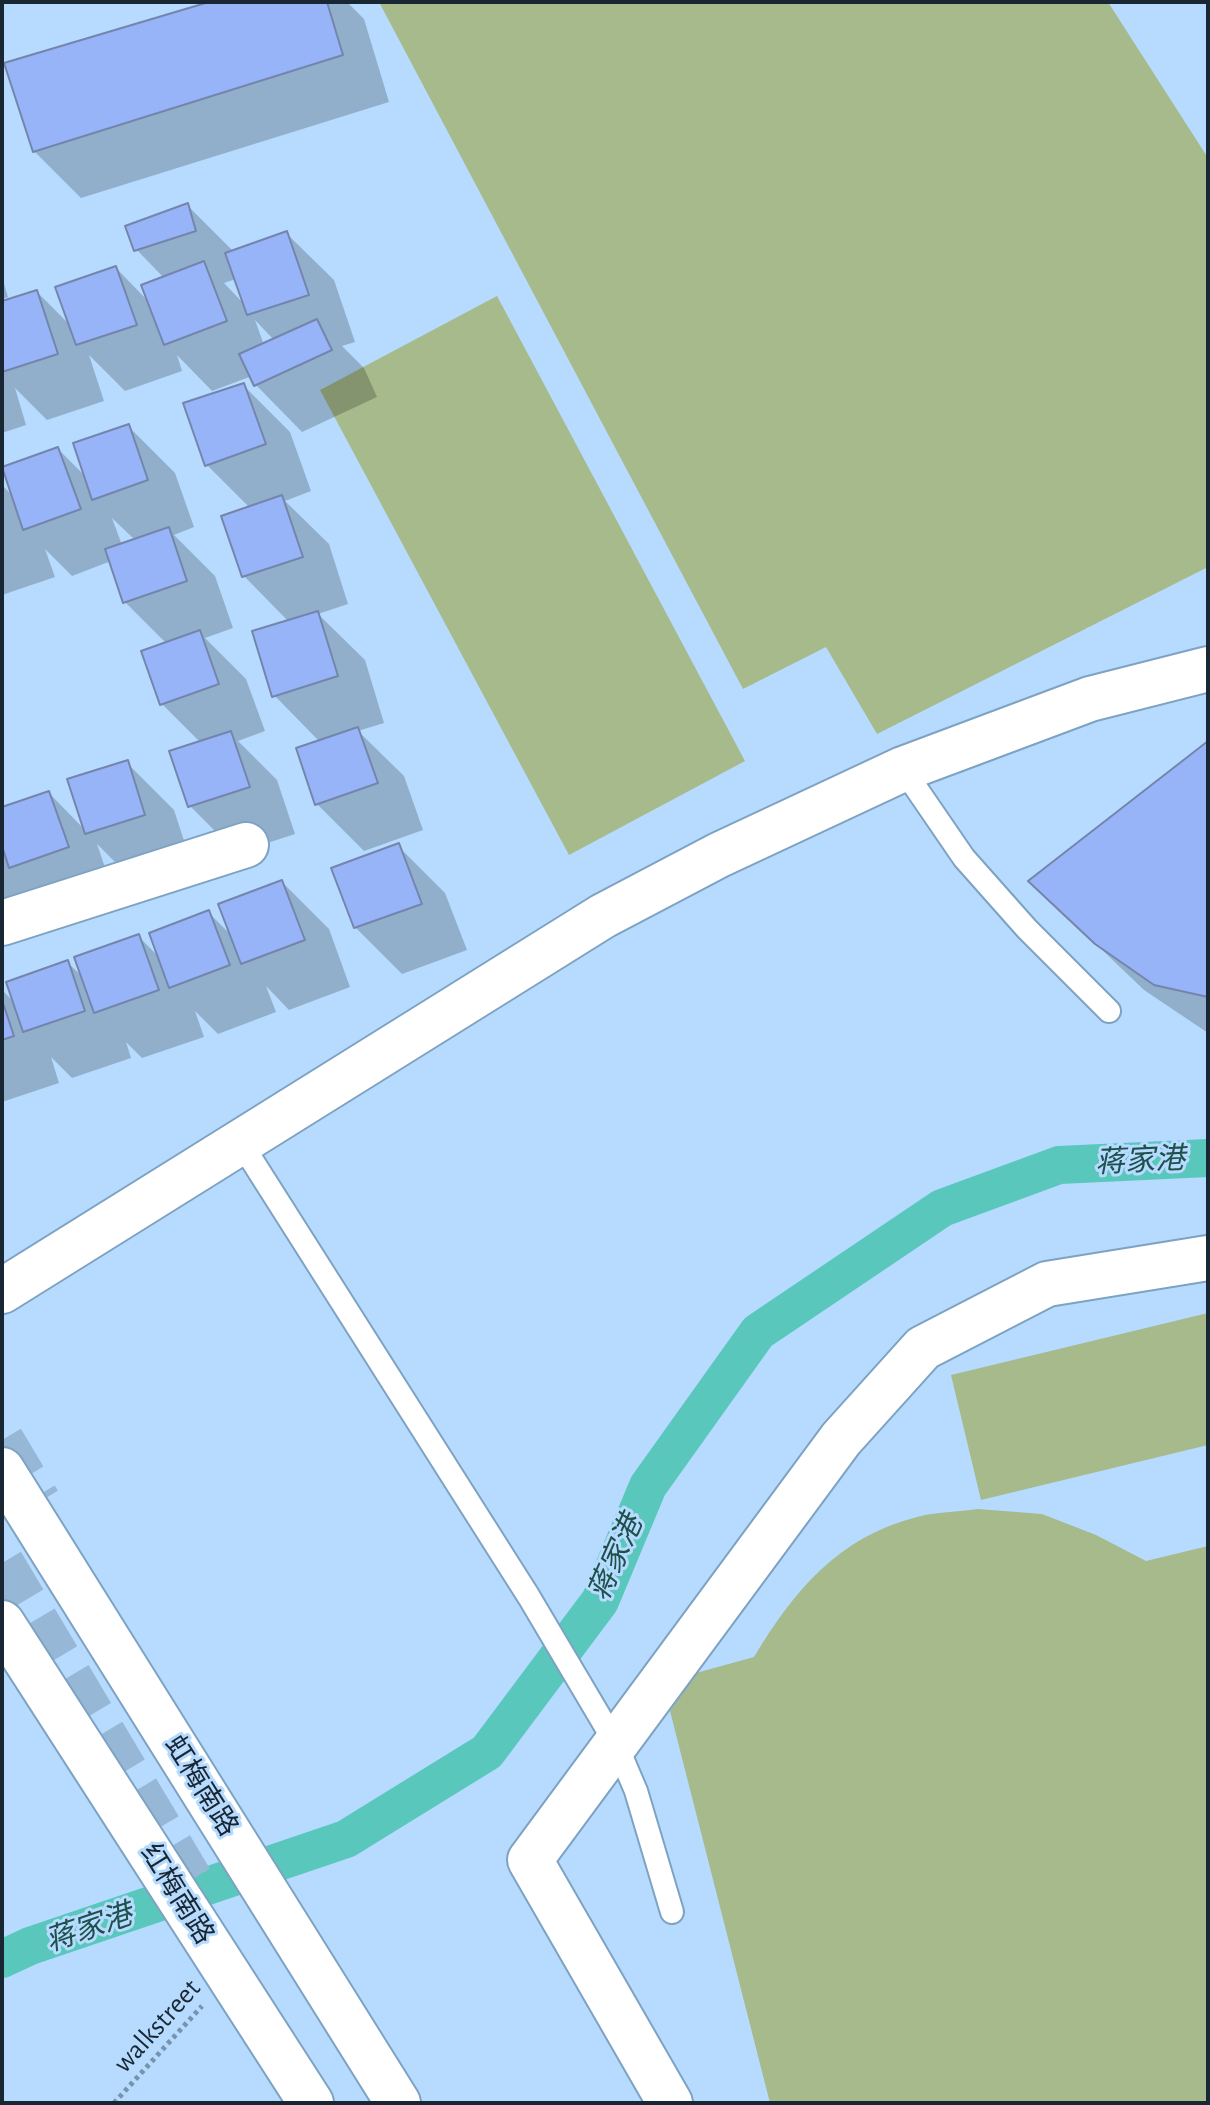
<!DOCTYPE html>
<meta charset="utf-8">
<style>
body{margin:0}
#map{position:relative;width:1210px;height:2105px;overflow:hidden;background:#b6dbfe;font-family:"Alegreya Sans",sans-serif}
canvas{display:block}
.frame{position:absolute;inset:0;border:4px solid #192734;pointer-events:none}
</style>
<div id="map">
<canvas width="1210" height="2105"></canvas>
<div class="frame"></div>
</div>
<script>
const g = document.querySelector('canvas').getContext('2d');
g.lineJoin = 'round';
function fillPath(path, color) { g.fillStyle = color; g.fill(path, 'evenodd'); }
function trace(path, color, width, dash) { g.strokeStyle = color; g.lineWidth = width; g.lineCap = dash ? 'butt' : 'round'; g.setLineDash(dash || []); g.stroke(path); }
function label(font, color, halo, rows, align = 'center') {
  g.font = font + ' "Alegreya Sans","Noto Sans SC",sans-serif'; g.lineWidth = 6; g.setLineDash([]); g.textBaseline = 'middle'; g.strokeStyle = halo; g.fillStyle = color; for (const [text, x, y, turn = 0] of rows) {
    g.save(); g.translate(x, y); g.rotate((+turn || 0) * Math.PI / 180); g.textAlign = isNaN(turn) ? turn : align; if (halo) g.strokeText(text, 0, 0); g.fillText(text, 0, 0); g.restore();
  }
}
const green = new Path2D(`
 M379 2H1108L1208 158V567L877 734 826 647 743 689Z
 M497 296 745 761 569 855 320 390Z
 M1208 1313V1445L981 1500 951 1375Z
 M978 1509 1042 1514 1096 1535 1146 1561 1208 1546V2103H770L670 1711 696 1673 754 1657C794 1591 838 1537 917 1517 936 1512 958 1512 978 1509Z`);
const shadow = new Path2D(`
 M216 2H347L364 19 389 102 81 198 34 151Z
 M188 206 234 252 287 234 334 280 355 342 342 346 364 368 377 397 302 432 256 385 252 376 212 391 177 355 182 371 125 391 89 355 104 401 47 420 15 388 26 425 2 433V303L37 292 72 327 116 268 149 302 164 278 136 249ZM236 279 245 305 224 283ZM255 320 274 340 264 345Z
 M2 277 8 297 2 299Z
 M243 385 290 432 311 491 285 501 329 544 348 604 318 614 365 660 384 723 358 731 404 776 423 830 364 851 317 804 320 742 274 695 289 622 244 576 250 508 207 465Z
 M128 426 175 473 194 527 174 535 215 576 233 628 205 638 246 679 265 731 238 741 277 780 295 834 237 853 190 806 201 743 162 704 143 652 167 644 125 602 111 561 72 576 45 549 55 577 2 595V485L13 496 58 449 87 478ZM112 518 135 540 122 545Z
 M1208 743V1033L1144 990 1031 882Z
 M127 763 174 810 191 862 133 880 97 844 114 894 2 932V809L49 793 85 830Z
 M398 846 445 893 467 950 402 974 355 927Z
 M282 882 329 929 350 987 289 1010 266 986 276 1012 218 1034 195 1011 204 1037 142 1058 126 1042 131 1058 72 1078 51 1057 59 1083 2 1102V990L15 1003 67 962 84 978 138 936 161 959 209 913 232 936Z`);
const canal = new Path2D(`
 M2 1959 30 1946 346 1839 487 1752 600 1601 648 1486 758 1332 942 1208 1059 1165 1208 1158`);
const building = new Path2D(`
 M209 2H327L343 55 33 152 4 63Z
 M188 203 196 231 134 251 125 226Z
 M287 231 309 295 247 315 225 253Z
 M204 261 227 321 164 345 141 285Z
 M116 266 137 325 76 345 55 287Z
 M37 290 58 354 2 372V301Z
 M317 319 332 350 254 386 239 354Z
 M244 383 266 444 205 466 183 403Z
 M129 424 148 480 92 500 73 443Z
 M58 447 81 509 23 530 2 467Z
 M282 495 303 557 242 577 221 516Z
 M169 527 187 581 123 603 105 549Z
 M318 611 338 676 272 697 252 631Z
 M200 630 219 684 160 705 141 651Z
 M358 727 378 783 315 805 296 748Z
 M231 731 250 787 188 807 169 751Z
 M1208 741V997L1154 985 1095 944 1028 881Z
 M128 760 145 815 85 834 67 779Z
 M49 791 69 847 9 868 2 846V807Z
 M399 843 422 904 354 928 331 868Z
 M282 880 305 940 241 964 218 904Z
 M209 910 230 965 169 988 149 933Z
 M139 934 159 990 94 1013 74 957Z
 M68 960 85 1011 23 1032 6 982Z
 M2 1000 14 1036 2 1040Z`);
const highwayTunnel = new Path2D(`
 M2 1440 39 1502
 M2 1563 191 1880`);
const path = new Path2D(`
 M114 2103 202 2006`);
const lane = new Path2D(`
 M903 769 964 858 1027 929 1109 1011
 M241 1143 529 1597 616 1744 636 1791 672 1912`);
const street = new Path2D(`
 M2 923 246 845
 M2 1291 603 916 719 855 903 769 1090 699 1208 669
 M670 2103 530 1860 841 1439 923 1348 1047 1284 1208 1258`);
const primary = new Path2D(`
 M2 1470 398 2103
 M2 1623 311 2103`);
const streetNames = [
 ["虹梅南路",201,1786,58],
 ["红梅南路",177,1894,58],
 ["walkstreet",157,2026,-48]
];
const waterNames = [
 ["蒋家港",1140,1161,-3],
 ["蒋家港",616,1558,-66],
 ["蒋家港",89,1928,-19]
];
fillPath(green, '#a6ba8b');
fillPath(shadow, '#0003');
trace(canal, '#59c7bc', 38);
fillPath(building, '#98b4f8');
trace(building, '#7485ac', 2);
trace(highwayTunnel, '#97b7d6', 44, [44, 22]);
trace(lane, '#7ea2c2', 26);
trace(street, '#7ea2c2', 48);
trace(primary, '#7ea2c2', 48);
trace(path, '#7793ad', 5, [4, 4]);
trace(lane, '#fff', 22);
trace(street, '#fff', 44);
trace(primary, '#fff', 44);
label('28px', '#192734', '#b6dbfe', streetNames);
label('italic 30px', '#1f504b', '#b6dbfe', waterNames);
</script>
